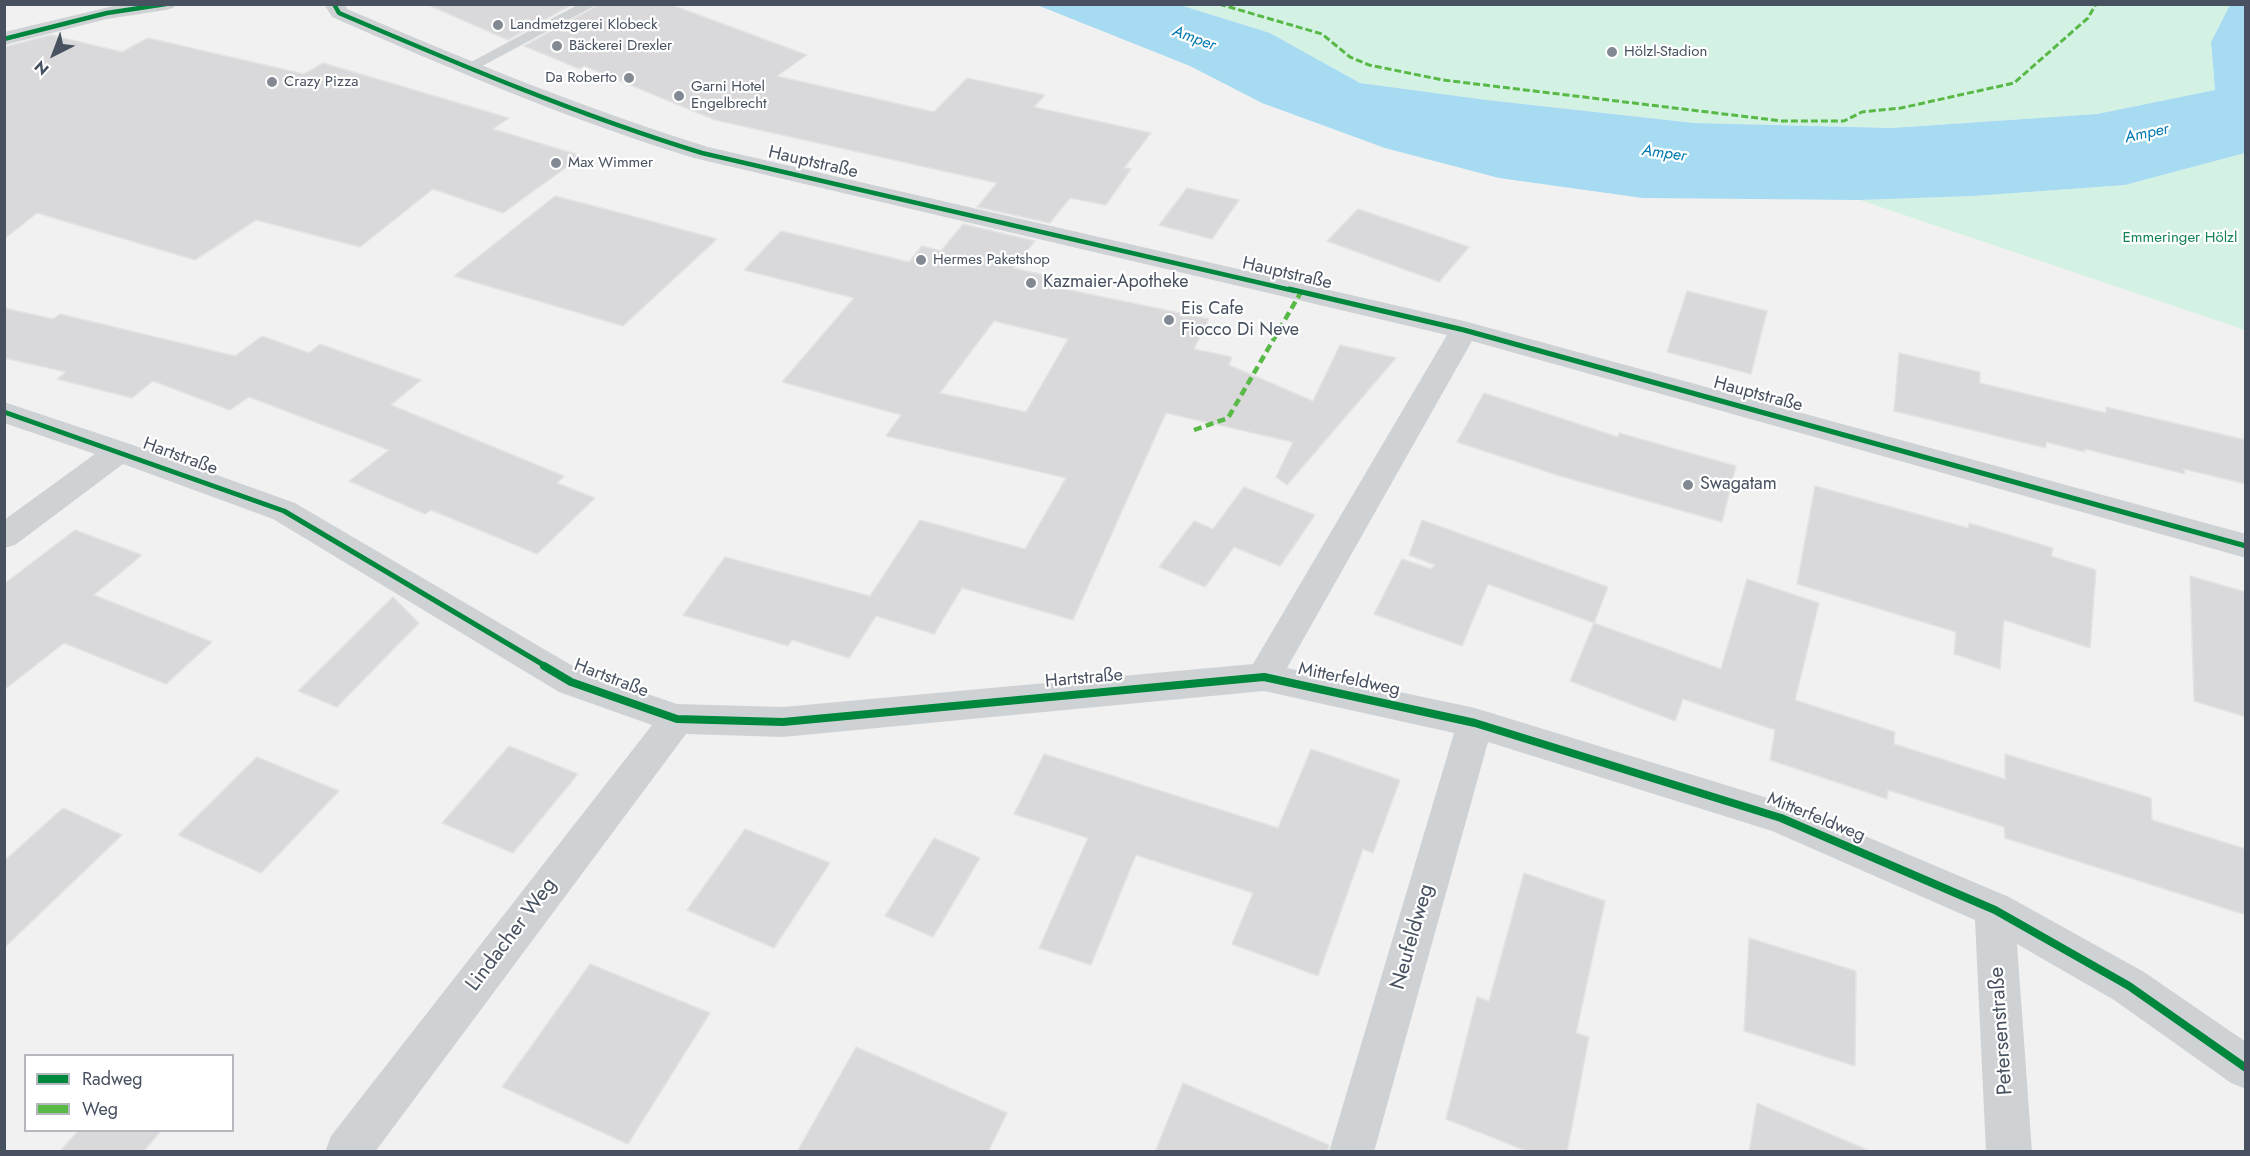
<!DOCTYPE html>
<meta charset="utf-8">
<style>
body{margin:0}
#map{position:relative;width:2250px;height:1156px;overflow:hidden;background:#f2f1f1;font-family:Jost,sans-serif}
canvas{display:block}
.frame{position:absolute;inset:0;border:6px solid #475160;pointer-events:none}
.legend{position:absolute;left:24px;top:1054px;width:210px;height:78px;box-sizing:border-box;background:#fff;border:2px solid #b5b9bf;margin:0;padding:8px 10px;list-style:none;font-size:18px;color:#475160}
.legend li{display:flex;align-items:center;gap:12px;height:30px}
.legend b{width:30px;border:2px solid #b5b9bf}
.north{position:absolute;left:24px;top:24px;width:60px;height:60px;-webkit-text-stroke:4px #fff;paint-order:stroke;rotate:222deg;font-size:16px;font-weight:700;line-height:24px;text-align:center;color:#475160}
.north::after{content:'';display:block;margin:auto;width:21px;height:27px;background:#475160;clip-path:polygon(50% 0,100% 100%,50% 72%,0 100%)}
</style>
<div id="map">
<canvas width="2250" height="1156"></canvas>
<div class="frame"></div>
<ul class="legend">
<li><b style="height:8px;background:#00873e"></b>Radweg</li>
<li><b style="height:8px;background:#58b947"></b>Weg</li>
</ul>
<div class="north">N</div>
</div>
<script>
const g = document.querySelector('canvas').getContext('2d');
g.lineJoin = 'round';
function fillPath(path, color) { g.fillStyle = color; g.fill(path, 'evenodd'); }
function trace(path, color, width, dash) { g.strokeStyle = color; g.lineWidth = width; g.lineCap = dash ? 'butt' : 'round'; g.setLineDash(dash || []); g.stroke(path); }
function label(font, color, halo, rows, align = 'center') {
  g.font = font + ' Jost,sans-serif'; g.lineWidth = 4.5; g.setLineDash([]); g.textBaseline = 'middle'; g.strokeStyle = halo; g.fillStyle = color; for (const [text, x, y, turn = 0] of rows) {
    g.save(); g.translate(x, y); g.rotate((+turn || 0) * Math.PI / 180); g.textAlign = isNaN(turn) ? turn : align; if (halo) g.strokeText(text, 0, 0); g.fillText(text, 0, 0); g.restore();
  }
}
const green = new Path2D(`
 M1180 5H2230L2211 42 2215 90 2097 114 1892 128 1694 123 1487 100 1360 83 1270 33Z
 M2245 153V330L1860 200 1974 196 2125 185Z`);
const water = new Path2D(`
 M1037 5H1180L1270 33 1360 83 1487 100 1694 123 1892 128 2097 114 2215 90 2211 42 2230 5H2245V153L2125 185 1974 196 1860 200 1643 198 1499 178 1385 148 1262 103 1190 66Z`);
const building = new Path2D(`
 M426 4H573L508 40Z
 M600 4H669L807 55 777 76 934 112 967 78 1045 95 1034 107 1151 133 1124 168 1131 169 1106 205 1070 198 1050 223 977 207 997 183 715 120 584 66 580 69 524 46Z
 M51 35 122 52 148 38 304 74 323 63 509 118 493 129 582 156 503 213 433 189 360 247 256 220 195 260 37 213 4 239V47Z
 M1187 188 1239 200 1212 239 1159 225Z
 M555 196 632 216 717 239 623 326 454 276Z
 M1358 209 1469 247 1439 282 1327 241Z
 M963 224 1035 241 1013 268 1065 280 1060 288 1209 319 1194 349 1232 357 1229 365 1313 401 1340 345 1396 358 1287 485 1276 477 1293 442 1166 413 1073 620 962 588 934 634 876 616 849 658 792 640 788 646 683 615 725 557 870 596 920 520 1025 549 1066 478 886 436 901 415 782 382 854 298 744 270 781 231 909 262 922 246 941 251ZM994 321 1068 339 1026 412 940 393Z
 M1687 291 1767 311 1751 374 1667 352Z
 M4 308 53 319 60 314 235 356 262 336 309 353 320 344 421 380 391 405 564 476 557 483 595 498 537 554 431 510 425 514 349 481 389 450 249 397 230 410 153 381 132 398 57 379 66 372 4 358Z
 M1899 353 1980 372V383L2106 413V407L2246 440V484L2184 469 2185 474 2085 449V452L2046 442V448L1894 411Z
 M1484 393 1618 437 1619 433 1736 466 1722 522 1560 476 1457 442Z
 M1815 486 1968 528 1969 523 2053 548 2051 556 2096 570 2090 648 2004 620 2000 669 1954 654 1956 632 1797 584Z
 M1244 487 1315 515 1280 566 1234 547 1205 587 1159 567 1194 521 1213 529Z
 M1422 520 1608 587 1594 623 1488 584 1462 646 1374 614 1402 559 1431 569 1435 565 1409 555Z
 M75 530 142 555 94 595 212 642 166 684 64 643 4 690V584Z
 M2190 576 2246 592V717L2194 701Z
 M1747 579 1819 603 1795 700 1895 732 1894 744 2005 779V754L2151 798 2152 820 2246 849V915L2005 838 2004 827 1888 790 1887 799 1770 760 1775 730 1683 699 1675 721 1570 681 1594 623 1721 669Z
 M393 597 419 623 337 707 298 691Z
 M509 746 578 774 513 853 442 823Z
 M1311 749 1400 780 1373 853 1363 849 1318 976 1232 944 1253 893 1136 855 1091 965 1039 948 1088 838 1014 814 1044 754 1278 828Z
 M257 757 339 791 261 873 178 835Z
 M63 808 122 835 4 948V861Z
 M745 829 830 863 774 948 687 910Z
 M934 838 980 858 933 937 885 916Z
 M1524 873 1605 901 1576 1033 1589 1037 1567 1152H1529L1446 1119 1477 997 1489 1001Z
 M1749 938 1856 971 1855 1066 1744 1031Z
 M590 964 710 1013 628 1144 502 1087Z
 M856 1047 1007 1113 988 1152H797Z
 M1183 1083 1329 1145 1327 1152H1155Z
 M1757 1103 1870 1151V1152H1749Z
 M78 1131H161L143 1152H59Z`);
const service = new Path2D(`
 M579 4H598L473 71 468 73 460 68Z`);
const minor = new Path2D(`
 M122 4H176L173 8 166 10 107 19 4 45V32Z
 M324 4H345L347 9C466 60 585 109 708 147L1464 321 2246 534V558L1472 341 1287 668 1475 708 1794 806 2009 897 2144 972 2246 1042V1089L2231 1083 2114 1000 2017 944 2032 1152H1986L1975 920 1772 831 1488 742 1374 1152H1329L1454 733 1264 691 783 737 686 734 375 1152H325L331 1136 652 725 559 692 273 519 123 464 15 545 4 548V520L95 454 4 423V402L130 444 295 503 583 672 677 704 783 707 1253 664 1447 335 694 158C569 120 451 69 332 17Z`);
const quietFar1 = new Path2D(`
 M1219 4 1322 34 1350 57 1369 65 1443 80 1782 121H1844L1862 112 1901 108 2014 83 2088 18 2096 4`);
const quiet = new Path2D(`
 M1194 430 1228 418 1301 292`);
const cyclewayFar2 = new Path2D(`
 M334 4 339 13C458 64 578 115 702 153L1295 291
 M4 39 107 13 166 4`);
const cyclewayFar1 = new Path2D(`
 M1289 289 1464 330 2246 546
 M4 412 284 511 547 667`);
const cycleway = new Path2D(`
 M544 666 571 682 677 719 783 722 1264 677 1475 723 1781 818 1995 910 2129 986 2246 1068`);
const markers = [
 [498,25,6,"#838993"],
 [557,46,6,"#838993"],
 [1612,52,6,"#838993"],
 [629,78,6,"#838993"],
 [272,82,6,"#838993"],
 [679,96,6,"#838993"],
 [556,163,6,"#838993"],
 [921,260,6,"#838993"],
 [1031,283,6,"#838993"],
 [1169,320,6,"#838993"],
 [1688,485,6,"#838993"]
];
const farPoinames = [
 ["Landmetzgerei Klobeck",510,25],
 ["Bäckerei Drexler",569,46],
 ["Hölzl-Stadion",1624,52],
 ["Da Roberto",617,78,"right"],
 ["Crazy Pizza",284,82],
 ["Garni Hotel",691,87],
 ["Engelbrecht",691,104],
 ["Max Wimmer",568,163],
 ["Hermes Paketshop",933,260]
];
const farParknames = [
 ["Emmeringer Hölzl",2180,238]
];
const farWaternames = [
 ["Amper",1194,39,20],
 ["Amper",2147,134,-12],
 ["Amper",1664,154,8]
];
const streetNames = [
 ["Hauptstraße",813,163,13],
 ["Hauptstraße",1287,274,13],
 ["Hauptstraße",1758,395,15],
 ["Hartstraße",180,457,20],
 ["Hartstraße",611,679,21],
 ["Hartstraße",1084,679,-5],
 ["Mitterfeldweg",1349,680,12],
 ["Mitterfeldweg",1816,818,22]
];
const poiNames = [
 ["Kazmaier-Apotheke",1043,283],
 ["Eis Cafe",1181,310],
 ["Fiocco Di Neve",1181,331],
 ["Swagatam",1700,485]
];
const nearStreetnames = [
 ["Lindacher Weg",512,935,-53],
 ["Neufeldweg",1413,937,-74],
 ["Petersenstraße",2002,1031,-94]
];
fillPath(green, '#d4f2e3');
fillPath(water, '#a6dbf2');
fillPath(building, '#d9d9db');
trace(building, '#e3e3e4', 1.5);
fillPath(service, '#cfd2d5');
fillPath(minor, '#cfd2d5');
trace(quietFar1, '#58b947', 3, [7, 3]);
trace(quiet, '#58b947', 4.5, [8, 4.5]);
trace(cyclewayFar2, '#00873e', 4.5);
trace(cyclewayFar1, '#00873e', 5);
trace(cycleway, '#00873e', 8);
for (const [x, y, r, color] of markers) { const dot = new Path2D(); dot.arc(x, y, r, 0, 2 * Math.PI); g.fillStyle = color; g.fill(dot); trace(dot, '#fff', 2); }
label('15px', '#475160', '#fff', farPoinames, 'left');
label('15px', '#108355', '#fff', farParknames);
label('italic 16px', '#027ab1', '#fff', farWaternames);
label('18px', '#475160', '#fff', streetNames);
label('18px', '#475160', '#fff', poiNames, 'left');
label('21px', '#475160', '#fff', nearStreetnames);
</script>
